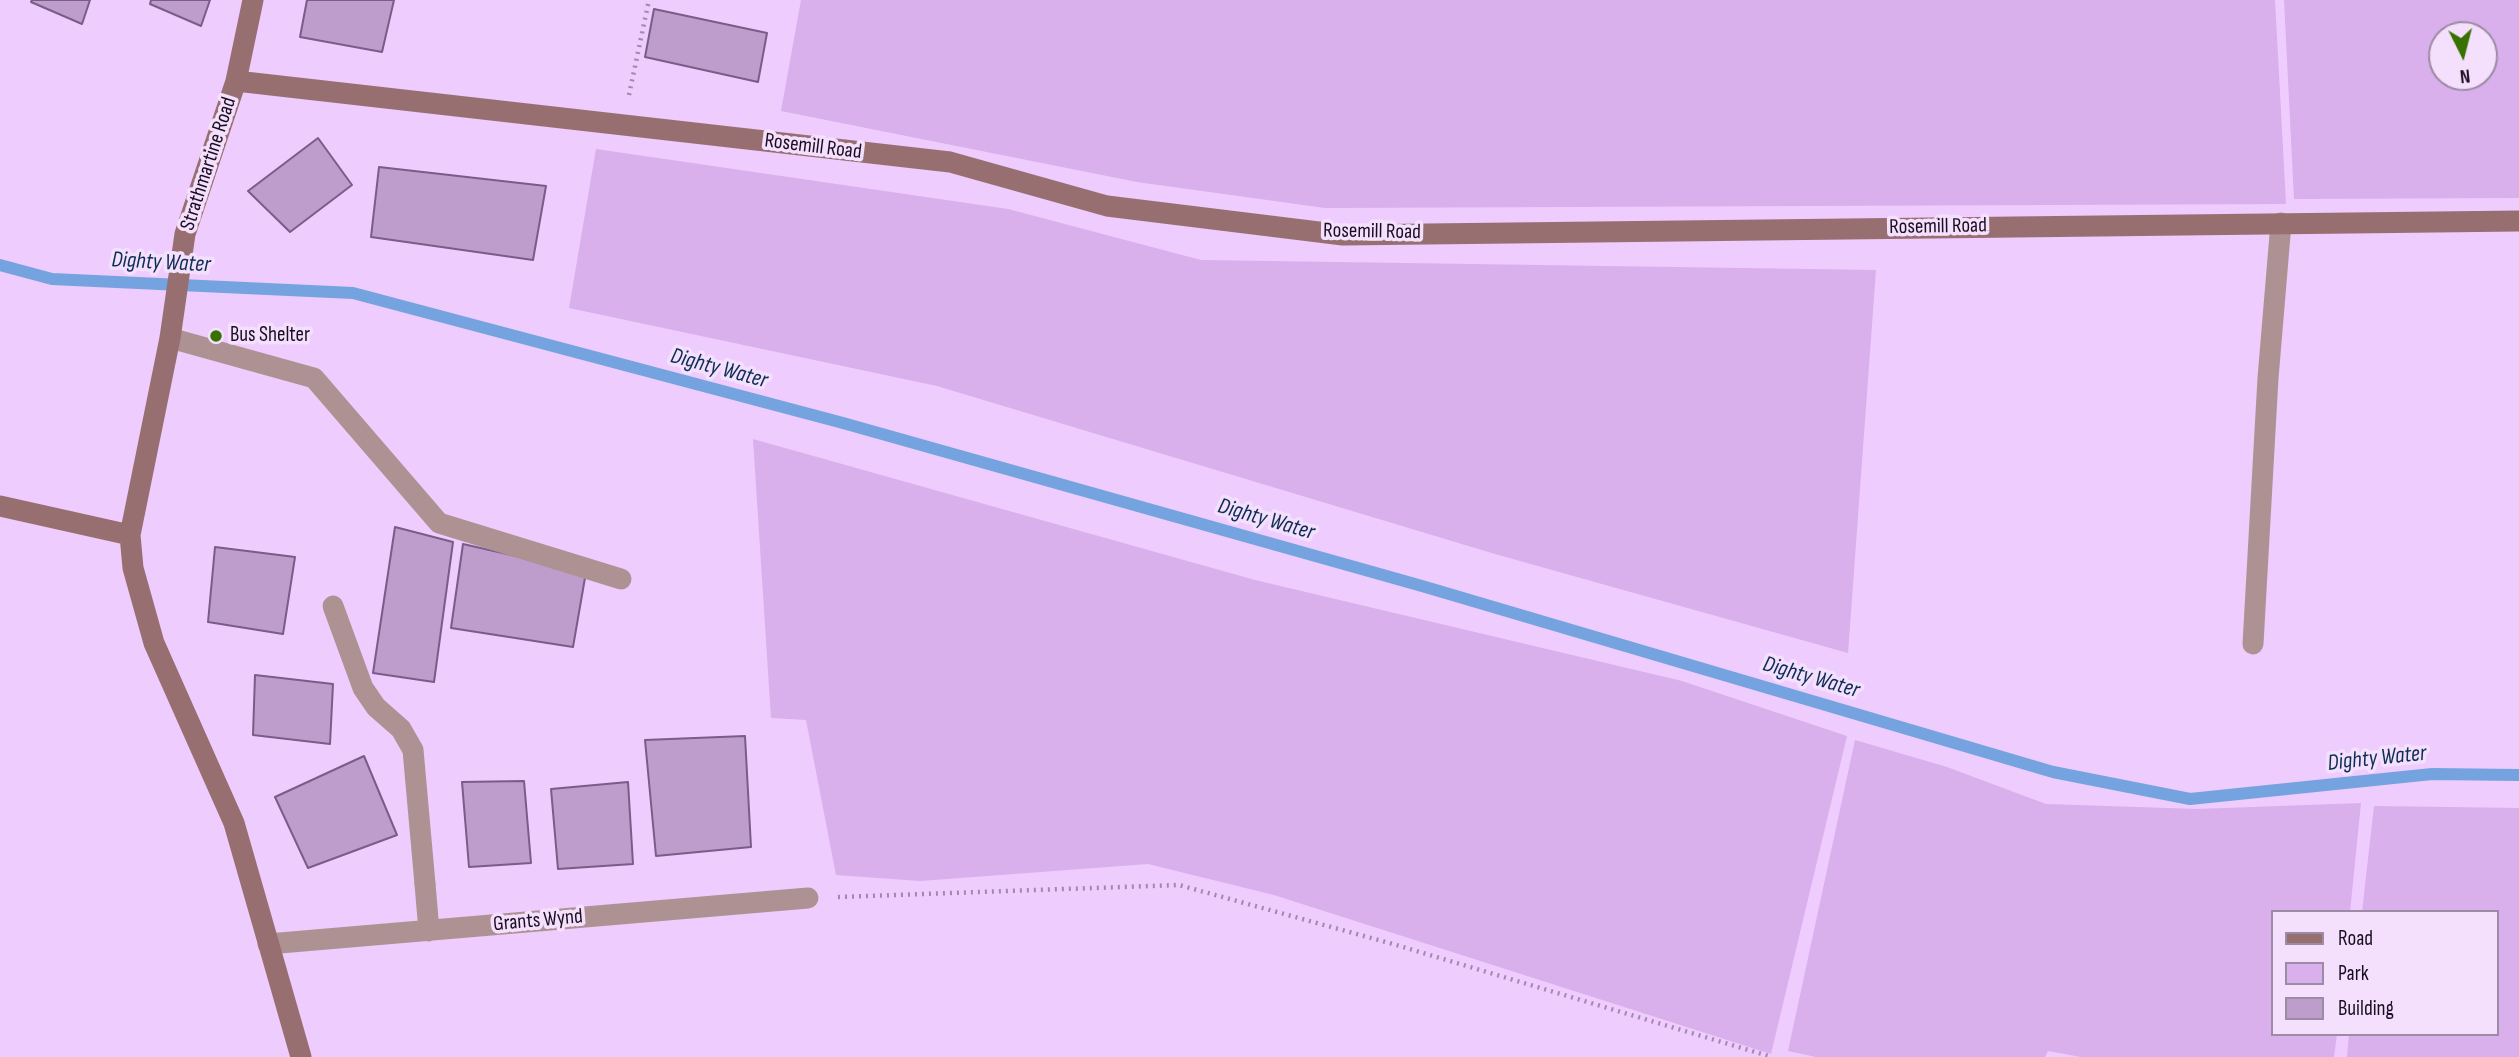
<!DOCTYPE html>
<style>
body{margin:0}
#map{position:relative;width:2519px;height:1057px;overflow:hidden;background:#eeccfd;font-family:"Sofia Sans Condensed",sans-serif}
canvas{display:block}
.legend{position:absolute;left:2271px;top:910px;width:228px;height:126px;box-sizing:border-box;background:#f4dffd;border:2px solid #9c8ba4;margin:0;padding:9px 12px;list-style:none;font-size:21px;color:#190e1f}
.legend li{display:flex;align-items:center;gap:14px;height:35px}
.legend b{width:35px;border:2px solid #9c8ba4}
.north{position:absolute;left:2428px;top:21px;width:70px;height:70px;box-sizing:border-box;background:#f4dffd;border:2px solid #9c8ba4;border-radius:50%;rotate:174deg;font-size:19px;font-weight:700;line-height:28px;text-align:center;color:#190e1f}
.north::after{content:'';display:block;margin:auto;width:24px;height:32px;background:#377100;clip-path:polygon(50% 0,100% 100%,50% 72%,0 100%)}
</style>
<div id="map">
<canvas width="2519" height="1057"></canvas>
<ul class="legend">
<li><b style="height:9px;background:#976f71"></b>Road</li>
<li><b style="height:19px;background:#d9afec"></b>Park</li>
<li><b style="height:19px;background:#be9dcc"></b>Building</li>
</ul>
<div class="north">N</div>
</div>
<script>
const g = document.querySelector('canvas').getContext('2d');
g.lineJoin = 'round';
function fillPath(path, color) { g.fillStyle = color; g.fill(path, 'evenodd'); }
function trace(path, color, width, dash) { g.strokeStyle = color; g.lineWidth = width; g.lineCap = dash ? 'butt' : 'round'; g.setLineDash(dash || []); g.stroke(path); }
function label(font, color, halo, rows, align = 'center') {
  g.font = font + ' "Sofia Sans Condensed",sans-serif'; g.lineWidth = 7; g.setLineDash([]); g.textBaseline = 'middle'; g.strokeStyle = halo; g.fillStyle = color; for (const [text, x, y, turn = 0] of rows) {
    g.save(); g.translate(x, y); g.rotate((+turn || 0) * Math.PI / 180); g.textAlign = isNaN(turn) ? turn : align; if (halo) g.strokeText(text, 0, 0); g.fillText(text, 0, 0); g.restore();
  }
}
const green = new Path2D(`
 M801 0H2275L2286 204 1325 208 1137 182 781 111Z
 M2284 0H2519V198L2294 199ZM2484 35V77H2442V35Z
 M596 149 1008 209 1201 260 1876 270 1848 653 1495 554 937 386 569 308Z
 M753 439 1255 580 1682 681 1847 736 1771 1054 1274 895 1148 864 920 881 836 875 806 720 771 718Z
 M1855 740 1947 767 2046 804 2198 809 2361 803 2350 912H2272V1034H2337L2334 1057H2081L2048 1051 2045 1057H1816L1788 1051Z
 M2374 806 2519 808V1057H2347L2349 1034H2496V912H2362Z`);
const stream = new Path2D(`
 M0 265 52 279 353 293 843 423 1422 586 2053 772 2190 799 2432 774 2519 775`);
const building = new Path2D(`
 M32 0H90L82 24 31 2Z
 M151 0H210L201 26 150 4Z
 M307 0H394L382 52 300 37Z
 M654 9 767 33 758 82 645 57Z
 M318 138 352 185 290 232 248 191Z
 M379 167 546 186 533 260 371 237Z
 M395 527 453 542 434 682 373 673Z
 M463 544 586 572 573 647 451 628Z
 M215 547 295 557 283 634 208 622Z
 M255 675 333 684 330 744 253 735Z
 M745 736 751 847 656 856 645 740Z
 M364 756 397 835 308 868 275 797Z
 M524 781 531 863 469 867 462 782Z
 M628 782 633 864 558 869 551 789Z`);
const path = new Path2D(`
 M629 95 649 0
 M838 897 1179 885 1393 944 1772 1057`);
const lane = new Path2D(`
 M170 338 314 378 439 523 621 579
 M333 606 363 688 376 707 401 729 413 750 425 884
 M2253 644 2268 378 2281 223`);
const street = new Path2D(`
 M425 884 429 931
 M268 944 808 898`);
const secondary = new Path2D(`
 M253 0 236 81 185 234 170 338 130 535 133 568 154 643 234 823 301 1057
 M236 81 950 162 1107 206 1343 235 2519 221
 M0 506 130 535`);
const markers = [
 [216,336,7,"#377100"]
];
const streetNames = [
 ["Rosemill Road",813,147,7],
 ["Strathmartine Road",209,164,-72],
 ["Rosemill Road",1938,227,-1],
 ["Rosemill Road",1372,232,1],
 ["Grants Wynd",538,921,-5]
];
const poiNames = [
 ["Bus Shelter",230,336]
];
const waterNames = [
 ["Dighty Water",161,263,3],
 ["Dighty Water",719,369,15],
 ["Dighty Water",1266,520,16],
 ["Dighty Water",1811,678,16],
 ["Dighty Water",2377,759,-6]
];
fillPath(green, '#d9afec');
trace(stream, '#74a3e0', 12);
fillPath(building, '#be9dcc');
trace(building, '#7a5c88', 2);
trace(path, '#a288ae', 4.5, [2, 5]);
trace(lane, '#ae9293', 21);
trace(street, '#ae9293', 21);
trace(secondary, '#976f71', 21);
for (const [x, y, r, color] of markers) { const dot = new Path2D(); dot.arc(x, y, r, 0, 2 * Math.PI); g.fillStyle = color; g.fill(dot); trace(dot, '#f4dffd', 2.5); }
label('21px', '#190e1f', '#f4dffd', streetNames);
label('21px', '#190e1f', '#f4dffd', poiNames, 'left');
label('italic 23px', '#0c2d54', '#f4dffd', waterNames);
</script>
